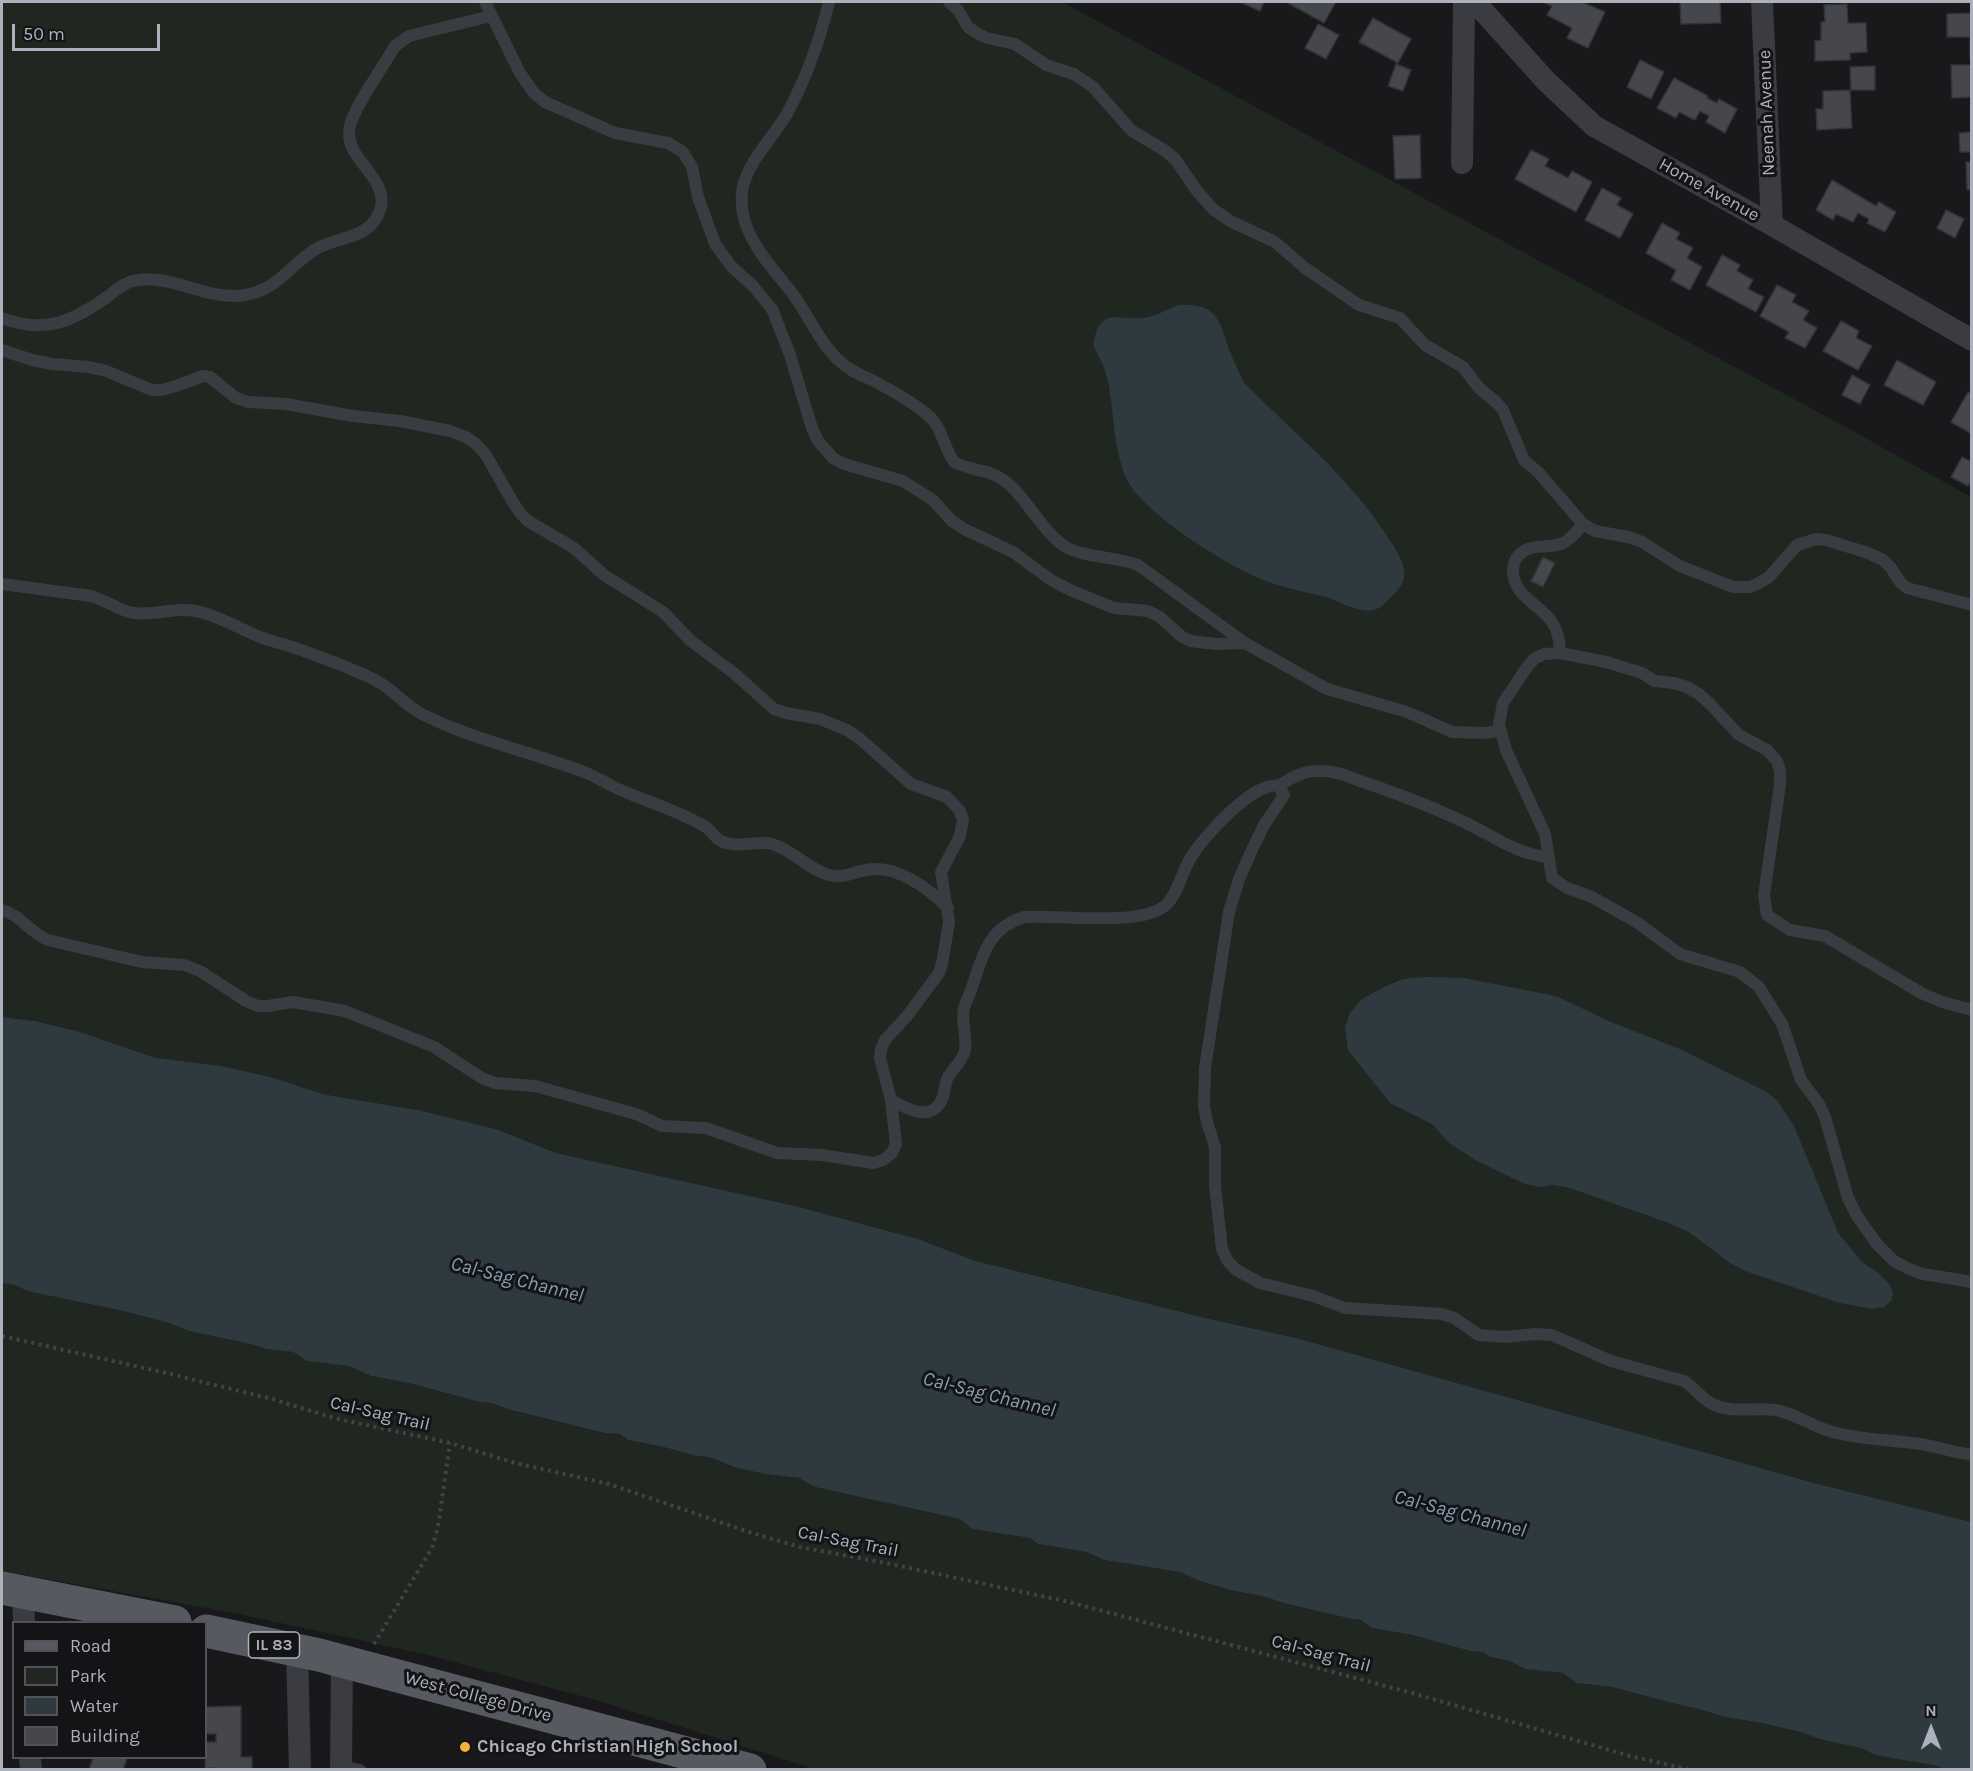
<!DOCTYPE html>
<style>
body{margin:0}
#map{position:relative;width:1973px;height:1771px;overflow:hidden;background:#19191c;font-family:Karla,sans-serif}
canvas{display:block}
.frame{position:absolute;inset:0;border:3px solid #acb1bb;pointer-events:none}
.legend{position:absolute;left:12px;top:1621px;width:195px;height:138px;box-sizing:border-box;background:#141417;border:2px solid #515359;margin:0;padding:8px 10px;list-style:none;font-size:18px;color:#acb1bb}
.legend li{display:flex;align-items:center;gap:12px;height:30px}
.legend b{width:30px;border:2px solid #515359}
.north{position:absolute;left:1901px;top:1699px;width:60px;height:60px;-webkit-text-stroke:4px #141417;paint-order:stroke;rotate:0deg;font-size:16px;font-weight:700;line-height:24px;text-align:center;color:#acb1bb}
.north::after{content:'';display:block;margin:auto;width:21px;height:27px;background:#acb1bb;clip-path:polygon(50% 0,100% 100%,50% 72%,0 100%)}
.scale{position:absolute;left:12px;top:24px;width:148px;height:27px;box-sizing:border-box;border:3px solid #acb1bb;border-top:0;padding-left:8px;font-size:18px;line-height:21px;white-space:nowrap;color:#acb1bb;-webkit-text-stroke:4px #141417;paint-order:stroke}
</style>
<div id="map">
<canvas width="1973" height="1771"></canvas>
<div class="frame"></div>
<ul class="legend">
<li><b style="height:8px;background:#565960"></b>Road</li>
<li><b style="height:16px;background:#1f2720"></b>Park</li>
<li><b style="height:16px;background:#2f3940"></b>Water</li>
<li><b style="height:16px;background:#46474c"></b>Building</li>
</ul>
<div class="north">N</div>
<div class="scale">50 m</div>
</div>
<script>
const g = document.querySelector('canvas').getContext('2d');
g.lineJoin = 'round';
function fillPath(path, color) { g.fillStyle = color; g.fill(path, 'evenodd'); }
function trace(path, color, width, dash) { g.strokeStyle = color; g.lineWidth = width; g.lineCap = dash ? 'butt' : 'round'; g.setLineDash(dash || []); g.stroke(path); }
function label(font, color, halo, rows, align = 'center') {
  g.font = font + ' Karla,sans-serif'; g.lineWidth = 6; g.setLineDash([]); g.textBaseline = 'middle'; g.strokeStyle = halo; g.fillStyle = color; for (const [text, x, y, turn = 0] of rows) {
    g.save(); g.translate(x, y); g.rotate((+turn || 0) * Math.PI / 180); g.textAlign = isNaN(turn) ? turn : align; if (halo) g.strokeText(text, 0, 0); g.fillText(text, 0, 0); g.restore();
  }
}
const green = new Path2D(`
 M2 2H1062L1851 430 1971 497V1522L1814 1483 1296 1338 1214 1320 976 1261 918 1239 795 1206 556 1153 496 1129 418 1110 322 1094 274 1078 156 1058 77 1031 35 1021 2 1017Z
 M2 1283 15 1285 27 1291 123 1311 166 1322 189 1331 251 1344 266 1349 293 1352 307 1361 349 1366 371 1376 409 1383 480 1402 492 1403 507 1409 605 1433 620 1434 628 1440 664 1447 696 1456 709 1457 737 1468 765 1474 799 1478 815 1487 960 1519 972 1529 1030 1538 1038 1544 1087 1552 1104 1560 1180 1572 1197 1580 1230 1590 1266 1597 1283 1603 1352 1619H1359L1372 1628 1413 1635 1470 1651 1483 1652 1490 1657 1510 1661 1525 1669 1564 1673 1577 1683 1612 1687 1680 1705 1695 1708 1725 1717 1762 1723 1804 1733 1819 1739 1861 1748 1875 1755 1937 1766 1943 1769H815L596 1700 424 1654 234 1613 2 1571Z`);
const water = new Path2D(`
 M1178 305C1216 303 1219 319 1229 349 1234 361 1239 373 1245 384 1293 432 1347 475 1385 533 1392 544 1401 556 1404 569 1406 581 1400 588 1392 596 1387 601 1381 608 1374 610 1359 614 1340 601 1326 597 1307 592 1287 589 1269 582 1230 568 1160 523 1134 491 1112 462 1115 411 1107 377 1104 364 1097 355 1093 344 1101 307 1115 320 1142 318 1155 317 1166 310 1178 305Z
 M1426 977 1464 978 1556 996 1611 1022 1680 1049 1765 1091 1777 1100 1794 1126 1838 1233 1862 1262 1878 1273 1890 1285 1893 1293 1891 1301 1884 1307 1872 1309 1840 1303 1745 1271 1730 1263 1689 1232 1666 1222 1567 1187 1552 1185 1541 1187 1525 1184 1477 1161 1449 1143 1432 1124 1390 1103 1348 1050 1345 1026 1350 1013 1362 999 1382 988 1403 979Z
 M2 1017 35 1021 77 1031 156 1058 221 1066 274 1078 322 1094 418 1110 496 1129 556 1153 795 1206 918 1239 976 1261 1214 1320 1296 1338 1814 1483 1971 1522V1769H1944L1937 1766 1875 1755 1861 1748 1819 1739 1804 1733 1762 1723 1725 1717 1695 1708 1680 1705 1612 1687 1577 1683 1563 1673 1525 1669 1510 1661 1490 1657 1483 1652 1470 1651 1413 1635 1372 1628 1359 1619H1352L1283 1603 1266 1597 1230 1590 1197 1580 1180 1572 1104 1560 1087 1552 1038 1544 1030 1538 972 1529 960 1519 815 1487 799 1478 765 1474 737 1468 709 1457 696 1456 664 1447 628 1440 620 1434 605 1433 507 1409 492 1403 480 1402 409 1383 371 1376 349 1366 307 1361 293 1352 266 1349 251 1344 189 1331 166 1322 123 1311 27 1291 15 1285 2 1283Z`);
const building = new Path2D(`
 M1240 2H1264L1260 11Z
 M1286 2H1336L1324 23Z
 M1543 2H1582L1605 12 1588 48 1567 38 1572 28 1547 15 1552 6Z
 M1680 2H1720L1721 23 1681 24Z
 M1847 4 1848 23H1866L1867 52 1850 53V60L1815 61V41L1821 40V22H1825L1824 5Z
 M1972 13V58H1970V37H1947V14Z
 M1373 18 1411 39 1398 63 1359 42Z
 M1318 24 1339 35 1326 59 1305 48Z
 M1640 60 1664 72 1651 99 1627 87Z
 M1396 64 1411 70 1403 91 1388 86Z
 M1951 65H1972V97L1952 98Z
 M1875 66V90H1851L1850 67Z
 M1674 78 1708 96 1707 98 1717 103 1719 99 1737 109 1725 133 1706 122 1709 116 1700 111 1695 120 1679 112 1676 118 1657 108Z
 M1850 90 1852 128 1817 130 1816 109H1823V91Z
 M1972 132V152H1960L1959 133Z
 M1420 135 1421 178 1395 179 1393 136Z
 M1531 150 1549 159 1545 166 1568 178 1572 171 1592 182 1576 212 1515 179Z
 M1966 162H1972V190H1967Z
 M1832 180 1876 206 1879 202 1896 212 1885 232 1867 223 1869 219 1858 213 1853 222 1836 214 1833 220 1816 210Z
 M1602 188 1621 198 1617 205 1633 214 1620 238 1585 220Z
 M1946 210 1964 219 1955 238 1937 228Z
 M1662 223 1680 233 1676 239 1693 248 1687 258 1702 267 1690 290 1671 280 1676 270 1646 253Z
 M1722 255 1740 265 1737 271 1753 280 1748 289 1764 297 1756 312 1706 285Z
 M1777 285 1796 295 1792 302 1809 311 1803 320 1817 328 1805 348 1785 338 1789 332 1760 316Z
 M1841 321 1859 331 1856 338 1872 346 1858 370 1823 351Z
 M1897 360 1936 382 1923 405 1884 385Z
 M1852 375 1870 385 1860 404 1842 395Z
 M1968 392 1972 394V434L1951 422Z
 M1962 457 1972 462V480L1968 486 1951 477Z
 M1543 557 1555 563 1543 587 1531 581Z
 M241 1706V1757H252V1770L205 1768 206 1742H216V1734H206V1707Z
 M93 1758H127L123 1770H89Z`);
const path = new Path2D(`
 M2 1336 166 1373 272 1399 334 1418 450 1443 515 1463 609 1484 752 1533 800 1547 886 1563 1065 1601 1412 1693 1630 1756 1691 1770
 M374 1644 432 1548 438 1527 450 1443`);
const lane = new Path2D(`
 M485 2 520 73 534 93 545 102 615 133 668 143 683 152 692 167 698 197 715 244 731 266 753 286 772 309 790 355 812 428 818 441 833 458 844 464 903 481 933 500 952 521 964 529 1013 552 1051 580 1072 591 1114 608 1148 611 1160 617 1181 636 1190 641 1216 644 1245 643
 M829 2C820 39 806 78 788 112 774 137 751 157 743 186 740 201 742 216 748 230 759 256 779 275 795 297 812 321 824 353 850 369 857 374 866 377 874 381 893 391 912 402 928 415 943 428 943 447 954 462 976 473 992 467 1013 488 1029 504 1047 536 1066 547 1084 558 1116 556 1138 565L1245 643 1327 689 1407 712 1452 732 1484 733 1500 731
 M949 2 958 10 968 27 975 32 987 38 1015 44 1046 65 1074 74 1093 87 1132 131 1164 150 1175 159 1197 191 1213 209 1230 221 1275 242 1305 268 1359 305 1400 318 1425 345 1463 367 1479 388 1496 402 1503 410 1524 460 1538 472 1583 524 1595 531 1628 537 1642 542 1680 566 1733 587H1750L1759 583 1769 577 1797 545 1816 539 1826 540 1868 553 1883 560 1891 568 1900 582 1907 588 1972 605
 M2 318C44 334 72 322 107 297 116 290 126 281 138 280 175 275 208 301 245 295 280 289 289 265 316 249 332 239 356 239 370 226 375 221 379 214 381 207 387 174 342 159 350 125 356 104 383 67 395 46L409 36 491 16
 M2 350 32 360 52 364 89 367 106 371 152 390H162L176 386 203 376 210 377 236 398 248 402 286 404 353 416 400 421 450 431 466 437 476 444 486 455 511 499 520 513 528 521 574 548 604 575 663 612 691 641 735 674 774 709 786 713 820 719 847 730 859 738 911 784 947 797 960 811 963 820 960 836 941 872 949 922 942 964 939 973 907 1016 885 1040 881 1049 880 1058 891 1100 896 1144 892 1153 883 1160 873 1163 822 1155 777 1153 706 1128 662 1126 636 1114 535 1086 495 1083 482 1078 434 1047 345 1011 293 1002 268 1006H258L246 1001 200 971 184 965 142 962 48 940C30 933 21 915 2 910
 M2 584 91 596C106 600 120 611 134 613 158 616 178 605 204 613 224 619 241 629 260 637 273 642 288 645 301 650 325 659 351 668 375 680 392 688 403 704 420 713 472 740 530 751 584 772 601 779 617 790 635 796 658 805 682 813 704 826 711 829 714 838 721 841 736 849 756 840 772 844 794 850 808 870 829 875 844 879 852 872 866 870 896 864 928 888 948 908
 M1560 653C1560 642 1558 631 1552 622 1539 604 1514 596 1513 572 1513 565 1514 559 1519 555 1531 542 1548 550 1563 543 1572 539 1577 531 1583 524
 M1279 786C1292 776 1305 770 1322 771 1337 771 1352 778 1366 783 1401 795 1435 808 1468 824 1497 838 1516 854 1548 857
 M1972 1010 1942 1002 1921 993 1825 936 1790 930 1767 915 1764 895 1780 785V771L1777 761 1767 750 1739 735 1710 704 1699 694 1687 687 1674 683 1654 681 1642 673 1606 662 1560 653 1544 654 1534 659 1527 667 1503 703 1499 724 1506 750 1545 834 1552 878 1567 888 1592 897 1638 923 1680 954 1740 972 1759 987 1782 1024 1801 1080 1819 1104 1825 1117 1848 1198 1857 1216 1877 1244 1894 1261 1909 1269 1923 1274 1972 1282
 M891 1100C904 1107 928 1122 940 1103 945 1096 944 1086 948 1077 953 1068 963 1061 965 1050 967 1036 961 1022 964 1008 966 1001 970 994 972 987 983 955 988 928 1024 917 1059 914 1143 928 1167 904 1178 893 1182 872 1190 859 1202 838 1254 780 1279 786L1284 795 1264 825 1250 854 1239 879 1229 912 1205 1068 1204 1106 1207 1122 1215 1147V1186L1222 1249 1227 1260 1235 1269 1260 1283 1313 1296 1345 1308 1442 1314 1454 1318 1479 1335 1505 1337 1535 1334 1552 1335 1611 1361 1684 1381C1695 1388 1701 1398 1712 1404 1733 1414 1754 1407 1776 1410 1797 1414 1814 1428 1836 1433 1861 1439 1887 1440 1913 1443 1933 1445 1952 1452 1972 1455
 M341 1766 360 1770`);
const street = new Path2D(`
 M1475 2 1546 81 1594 126 1772 225 1972 340
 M1762 2 1772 225
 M1462 163 1464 2
 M23 1592 24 1622
 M297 1650 300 1770
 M30 1758 31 1770
 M341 1770 342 1661`);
const primary = new Path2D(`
 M2 1588 175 1622
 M206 1631 319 1655 750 1770`);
const markers = [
 [465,1747,6,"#f2af3b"]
];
const shields = [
 [274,1645,51]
];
const shieldNames = [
 ["IL 83",274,1645]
];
const streetNames = [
 ["Neenah Avenue",1767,113,-92],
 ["Home Avenue",1709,190,29],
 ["Cal-Sag Trail",380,1414,13],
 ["Cal-Sag Trail",848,1542,11],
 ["Cal-Sag Trail",1321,1654,15],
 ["West College Drive",478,1697,15]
];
const poiNames = [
 ["Chicago Christian High School",477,1747]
];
const waterNames = [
 ["Cal-Sag Channel",517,1280,14],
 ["Cal-Sag Channel",989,1395,14],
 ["Cal-Sag Channel",1460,1514,15]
];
fillPath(green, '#1f2720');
fillPath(water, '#2f3940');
fillPath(building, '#46474c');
trace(building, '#333338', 1.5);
trace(path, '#404348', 4, [3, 4.5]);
trace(lane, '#3a3c41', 12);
trace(street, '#3a3c41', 22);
trace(primary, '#565960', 33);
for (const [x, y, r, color] of markers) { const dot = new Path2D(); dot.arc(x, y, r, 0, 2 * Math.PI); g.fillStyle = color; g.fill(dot); trace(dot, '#141417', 2); }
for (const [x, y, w] of shields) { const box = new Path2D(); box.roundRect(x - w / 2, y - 13, w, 26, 4.5); g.fillStyle = '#141417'; g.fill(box); trace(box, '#acb1bb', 1.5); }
label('bold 16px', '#acb1bb', null, shieldNames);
label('18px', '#acb1bb', '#141417', streetNames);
label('bold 18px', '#acb1bb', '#141417', poiNames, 'left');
label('italic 20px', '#83a0b6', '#141417', waterNames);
</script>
